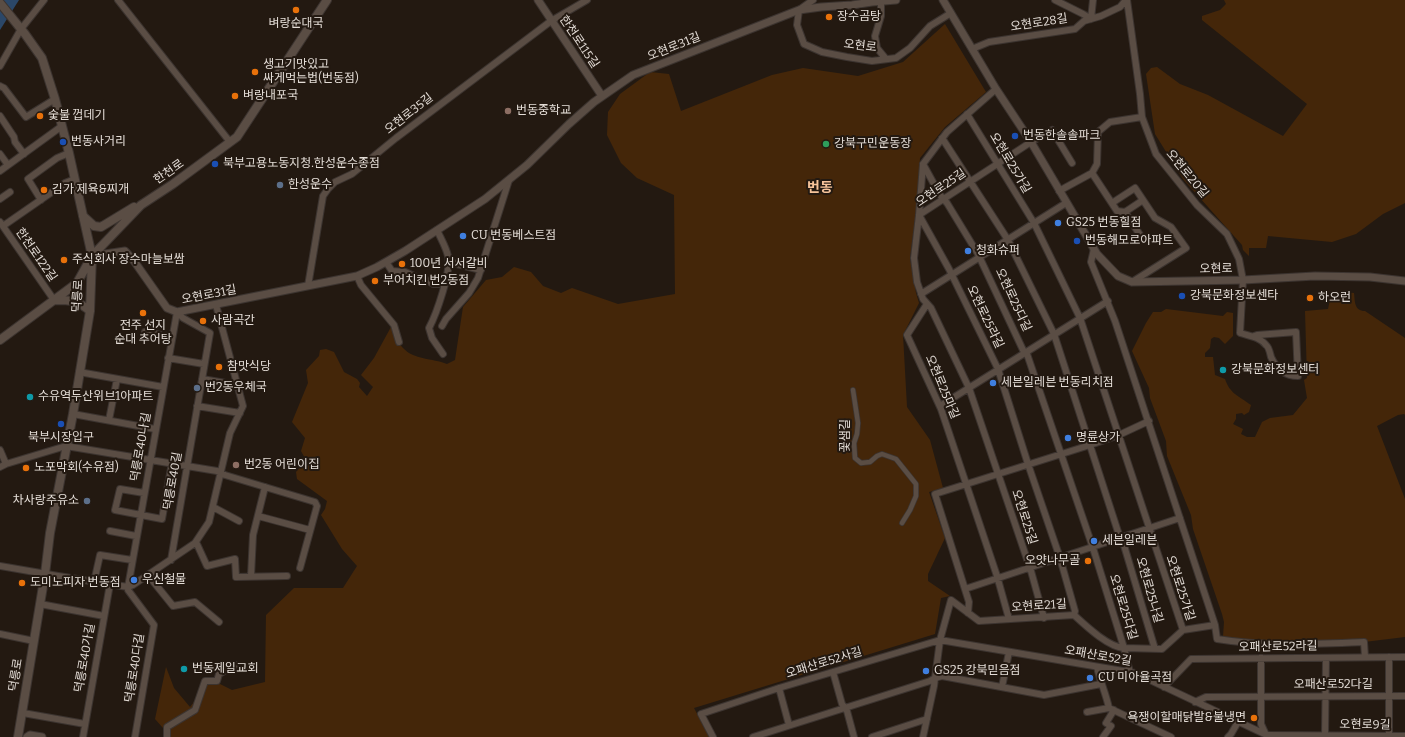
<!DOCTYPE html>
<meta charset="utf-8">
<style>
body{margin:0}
canvas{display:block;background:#231911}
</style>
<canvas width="1405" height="737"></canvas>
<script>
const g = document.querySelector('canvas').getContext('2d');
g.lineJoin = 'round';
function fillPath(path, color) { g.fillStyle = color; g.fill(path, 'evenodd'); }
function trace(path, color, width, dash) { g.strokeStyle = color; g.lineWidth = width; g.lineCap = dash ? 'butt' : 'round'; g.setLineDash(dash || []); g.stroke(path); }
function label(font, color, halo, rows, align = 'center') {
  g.font = font + ' Bitter,"Noto Sans KR",serif'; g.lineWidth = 4; g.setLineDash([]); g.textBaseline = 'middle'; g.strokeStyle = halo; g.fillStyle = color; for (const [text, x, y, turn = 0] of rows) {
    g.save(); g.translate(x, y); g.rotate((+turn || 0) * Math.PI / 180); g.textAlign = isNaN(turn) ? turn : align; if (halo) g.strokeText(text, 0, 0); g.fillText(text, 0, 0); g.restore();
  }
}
const green = new Path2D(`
 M1224 0H1405V203L1383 214 1356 234 1332 242 1268 236 1266 248H1249V256L1243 250 1242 245 1183 179 1155 134 1146 74 1151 68 1157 67 1180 84 1208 95 1283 136 1307 104 1202 20V16L1220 10 1226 4Z
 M945 24 986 92 945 127 920 158 917 204 910 258 916 293 919 303 903 335 907 407 930 440 943 488 929 492 945 538 928 574V581L950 596 941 598 935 634 694 708 709 737H163V728L155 719 166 667 174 688 190 707 207 685 220 684 232 690 265 682 266 615 294 588H343L357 566 342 549 321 515 325 509 327 501 297 479 296 472 306 460 301 451 305 438 292 422 308 383 306 370 319 356 320 350 326 349 334 352 344 372 357 379 360 383 359 387 367 396 373 387 361 375 374 358 391 327C394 333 398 343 403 348 414 360 432 358 447 364L455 360 463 307 486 280 502 277 514 267 531 272 543 286 561 293 572 288 618 304 675 294 674 195 637 178 621 163 607 135 608 112 620 94 650 72 669 74 681 111 772 75 803 68 858 76 903 62Z
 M1332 291 1354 293C1355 301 1354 311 1365 311L1405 338V415L1404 414 1398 415 1377 426 1405 499V637L1364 642 1297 644 1223 637 1224 622 1222 614 1193 529 1191 515 1167 456 1166 441 1150 398 1149 388 1132 351 1146 323 1153 312H1161L1166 309 1223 316 1227 312 1233 313V336L1225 344 1219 338 1214 337 1211 339 1210 348 1205 353V357H1213L1215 375 1225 379C1230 394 1239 396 1251 405L1249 412 1244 415 1242 413 1236 414V419L1233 424 1243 429 1241 434 1247 437H1255L1262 422 1270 418 1293 415 1307 398 1304 380 1307 378 1305 311 1328 309Z`);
const water = new Path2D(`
 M0 0H19L0 30Z`);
const pedestrian = new Path2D(`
 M853 390 858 423 857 434 854 443 855 458 861 463 870 462 877 456 882 454 896 459 916 484V496L910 510 902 523`);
const minor = new Path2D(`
 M118 0 230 142
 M813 0 799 10 797 25 804 44 822 52 847 57 872 61 896 58 910 48 930 26 951 13
 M1055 0 1083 14 1091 19 1093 0
 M1127 0 1140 94 1142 117 1156 154 1197 205 1227 234 1239 259 1243 280 1240 333C1249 336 1260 337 1266 345 1269 347 1270 353 1271 357 1276 368 1284 376 1298 376L1296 332 1257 335 1254 336
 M881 1V16L875 36 877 48 886 59
 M972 49 989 42 1075 29 1084 21 1101 16 1120 7 1126 0
 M0 66 21 29 44 0
 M0 86 4 88 26 117 55 99
 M996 89 947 132 923 164 919 215 914 258 917 282 923 299 931 308 969 388 1031 571 1044 618
 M967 114 1034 223 1080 318 1183 630
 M0 116 14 137 15 142 24 154
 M942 138 1008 240 1054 334 1120 538 1123 542 1155 649
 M0 154 8 165
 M923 164 940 195 947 203 978 254 1023 350 1027 354 1093 548 1124 648 1130 673
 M0 171 62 126
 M1092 173 1117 211 1125 212 1142 238
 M1059 191 1092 173 1097 164 1098 132 1110 122 1142 117
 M0 199 10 192
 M41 200 28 179 57 158 69 153
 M1112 203 1135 188 1155 218 1171 227 1186 248 1132 282
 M1125 212 1143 200
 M919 215 949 269 998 369 1028 464 1060 558 1075 611 1074 615
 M919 215 1031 142 1052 130 1072 163
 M0 222 54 300
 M3 226 65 183 75 179
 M437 230C441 239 446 247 448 256 452 270 436 315 429 328L432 338 443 354
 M1094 249 1091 262 1115 321 1215 625 1217 639C1266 647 1315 644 1364 642L1365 657
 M386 262 392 271 405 272 416 277H422L433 284H444
 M449 262 481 270
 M357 276 361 285 394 325 399 342
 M308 286 323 196 328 189 335 182 352 174 396 138 551 21 587 0
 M921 294 1066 203
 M927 304 907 335 941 409 997 576 1009 619
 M442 326 446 319 469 293 478 278 509 180
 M145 332 172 337
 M168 358 204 364
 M79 372 163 387
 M202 379 237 385
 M197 406 240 413
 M940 406 1108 301
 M73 414 155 429
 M109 420 117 379
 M0 450 6 464
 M0 467 6 464 66 446 217 471 225 475 315 502 317 506 300 568
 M144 493 120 489 115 510 162 519 172 463
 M213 507 239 521
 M258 516 310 530
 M110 531 136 536
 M196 542 207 566 235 559 236 577 287 576
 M0 566 58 576 128 587 133 585 195 543 209 522 230 433 243 406 216 305
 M148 575 173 606 195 602 219 622
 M251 576 253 535 265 487
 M94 582 100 555 132 560
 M965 589 1180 518
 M40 604 104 616
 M968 613 969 602 935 494 1090 445 1119 435 1149 421
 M0 634 34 641
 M1389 657V737
 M1261 658V724L1266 735
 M1097 667C1100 681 1106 694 1109 708
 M833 672 842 704 847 711 854 737
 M1002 687 1009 652
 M1164 687 1191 659 1405 657
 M779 688 789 725
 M1195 702 1206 697 1405 696
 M1109 708 1171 737
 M1087 712 1109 708
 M23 713 85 724
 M1268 735 1405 736
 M1325 735 1326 658
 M83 737 110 584
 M135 737 154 625 128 590V587L177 312 183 318 210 333 171 560
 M167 737V727L195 710 205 681H217L219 674 235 665
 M713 737 701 714 779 688 940 640 1135 673 1271 737
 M753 737 930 681 935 678 942 676 1044 695 1101 684
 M872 737 927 719
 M923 737 934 686 940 640 951 600 979 621 1074 615C1086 626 1108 647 1124 648L1162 649 1183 630 1215 625
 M1103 737 1111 726 1106 723 1114 710
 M1228 737 1231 734 1238 722`);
const tertiary = new Path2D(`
 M538 0 602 96
 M943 0 996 89 1031 142 1097 254 1118 276 1132 282 1243 280 1315 276 1370 277 1405 281
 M92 256 125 251 134 261 167 308 177 312 357 276 377 267 405 251 485 199 527 165 569 124 594 102 633 75 799 10 821 7 852 5 872 2 896 0
 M27 737 30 735 42 737`);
const secondary = new Path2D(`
 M0 3 25 34 42 58 55 99 69 153 92 256 90 311 73 414 50 533 45 574 18 737
 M83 216 94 226 101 227 134 207
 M54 300C71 300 77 300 90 311
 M0 340 77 283 92 256 141 205 173 184 237 137 327 0`);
const markers = [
 [296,10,4,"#e8710a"],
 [829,17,4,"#e8710a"],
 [255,72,4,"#e8710a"],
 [235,96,4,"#e8710a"],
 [508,111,4,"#8d6e63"],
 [40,116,4,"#e8710a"],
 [1015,136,4,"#1a4fb4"],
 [63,142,4,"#1a4fb4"],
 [826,144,4,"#2e9e5b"],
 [215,164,4,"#1a4fb4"],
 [280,185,4,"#5c6f8a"],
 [44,190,4,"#e8710a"],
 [1058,223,4,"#3f7fe0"],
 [463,236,4,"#3f7fe0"],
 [1077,241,4,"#1a4fb4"],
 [968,251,4,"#3f7fe0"],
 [64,260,4,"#e8710a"],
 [402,264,4,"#e8710a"],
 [375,281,4,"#e8710a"],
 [1182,296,4,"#1a4fb4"],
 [1310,298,4,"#e8710a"],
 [143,313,4,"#e8710a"],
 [203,321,4,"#e8710a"],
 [219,367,4,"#e8710a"],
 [1223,370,4,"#0f9aa8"],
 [993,383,4,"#3f7fe0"],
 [197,388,4,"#5c6f8a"],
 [30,397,4,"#0f9aa8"],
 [61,424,4,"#1a4fb4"],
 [1068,438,4,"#3f7fe0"],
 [236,465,4,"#8d6e63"],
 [26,468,4,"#e8710a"],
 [87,501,4,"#5c6f8a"],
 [1094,541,4,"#3f7fe0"],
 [1088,561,4,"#e8710a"],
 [134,580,4,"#3f7fe0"],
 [22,583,4,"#e8710a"],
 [184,669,4,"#0f9aa8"],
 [926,671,4,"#3f7fe0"],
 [1090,678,4,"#3f7fe0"],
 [1254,718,4,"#e8710a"]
];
const poiNames = [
 ["장수곰탕",837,17],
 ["벼랑순대국",296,24,"center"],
 ["생고기맛있고",263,65],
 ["싸게먹는법(번동점)",263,79],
 ["벼랑내포국",243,96],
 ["번동중학교",516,111],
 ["숯불 껍데기",48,116],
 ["번동한솔솔파크",1023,136],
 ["번동사거리",71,142],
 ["강북구민운동장",834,144],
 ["북부고용노동지청.한성운수종점",223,164],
 ["한성운수",288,185],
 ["김가 제육&찌개",52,190],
 ["GS25 번동힐점",1066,223],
 ["CU 번동베스트점",471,236],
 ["번동해모로아파트",1085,241],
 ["청화슈퍼",976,251],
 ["주식회사 장수마늘보쌈",72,260],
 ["100년 서서갈비",410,264],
 ["부어치킨 번2동점",383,281],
 ["강북문화정보센타",1190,296],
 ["하오런",1318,298],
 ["사람곡간",211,321],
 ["전주 선지",143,326,"center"],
 ["순대 추어탕",143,340,"center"],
 ["참맛식당",227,367],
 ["강북문화정보센터",1231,370],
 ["세븐일레븐 번동리치점",1001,383],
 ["번2동우체국",205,388],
 ["수유역두산위브1아파트",38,397],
 ["북부시장입구",61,438,"center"],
 ["명륜상가",1076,438],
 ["번2동 어린이집",244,465],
 ["노포막회(수유점)",34,468],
 ["차사랑주유소",79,501,"right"],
 ["세븐일레븐",1102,541],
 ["오얏나무골",1080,561,"right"],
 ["우신철물",142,580],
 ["도미노피자 번동점",30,583],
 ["번동제일교회",192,669],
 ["GS25 강북믿음점",934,671],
 ["CU 미아율곡점",1098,678],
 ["욕쟁이할매닭발&불냉면",1246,718,"right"]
];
const streetNames = [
 ["오현로28길",1039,23,-9],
 ["한천로115길",579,42,56],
 ["오현로",860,46,6],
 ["오현로31길",674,47,-22],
 ["오현로35길",409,114,-38],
 ["오현로25가길",1010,163,59],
 ["한천로",169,172,-35],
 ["오현로20길",1187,174,50],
 ["오현로25길",941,188,-34],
 ["한천로122길",36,255,55],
 ["오현로",1216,269,-1],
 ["오현로31길",209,295,-11],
 ["덕릉로",78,296,-86],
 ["오현로25다길",1013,300,65],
 ["오현로25라길",985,317,64],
 ["오현로25마길",942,387,67],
 ["꽃샘길",846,436,-90],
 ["덕릉로40나길",141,447,-80],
 ["덕릉로40길",173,481,-80],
 ["오현로25길",1024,517,72],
 ["오현로25가길",1180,588,72],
 ["오현로25나길",1149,590,74],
 ["오현로21길",1039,606,-4],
 ["오현로25다길",1123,607,73],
 ["오패산로52라길",1278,647,-1],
 ["오패산로52길",1098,656,10],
 ["덕릉로40가길",85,658,-80],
 ["오패산로52사길",824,663,-17],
 ["덕릉로40다길",135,668,-81],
 ["덕릉로",16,675,-81],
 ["오패산로52다길",1333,685],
 ["오현로9길",1365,725,1]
];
const quarterNames = [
 ["번동",820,188]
];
fillPath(green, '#442609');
fillPath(water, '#2b4768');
trace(pedestrian, '#3c3430', 6);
trace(minor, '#3c3430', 8);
trace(tertiary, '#3c3430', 9);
trace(secondary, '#3c3430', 10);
trace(pedestrian, '#5a4d44', 4.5);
trace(minor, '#5a4d44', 6);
trace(tertiary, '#5a4d44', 7);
trace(secondary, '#5a4d44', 8);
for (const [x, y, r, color] of markers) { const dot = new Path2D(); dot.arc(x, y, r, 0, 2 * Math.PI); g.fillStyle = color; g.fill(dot); trace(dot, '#231911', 1.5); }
label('12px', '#e4ddd7', '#231911', poiNames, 'left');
label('12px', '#e4ddd7', '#231911', streetNames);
label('bold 14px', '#f6c39a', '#231911', quarterNames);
</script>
